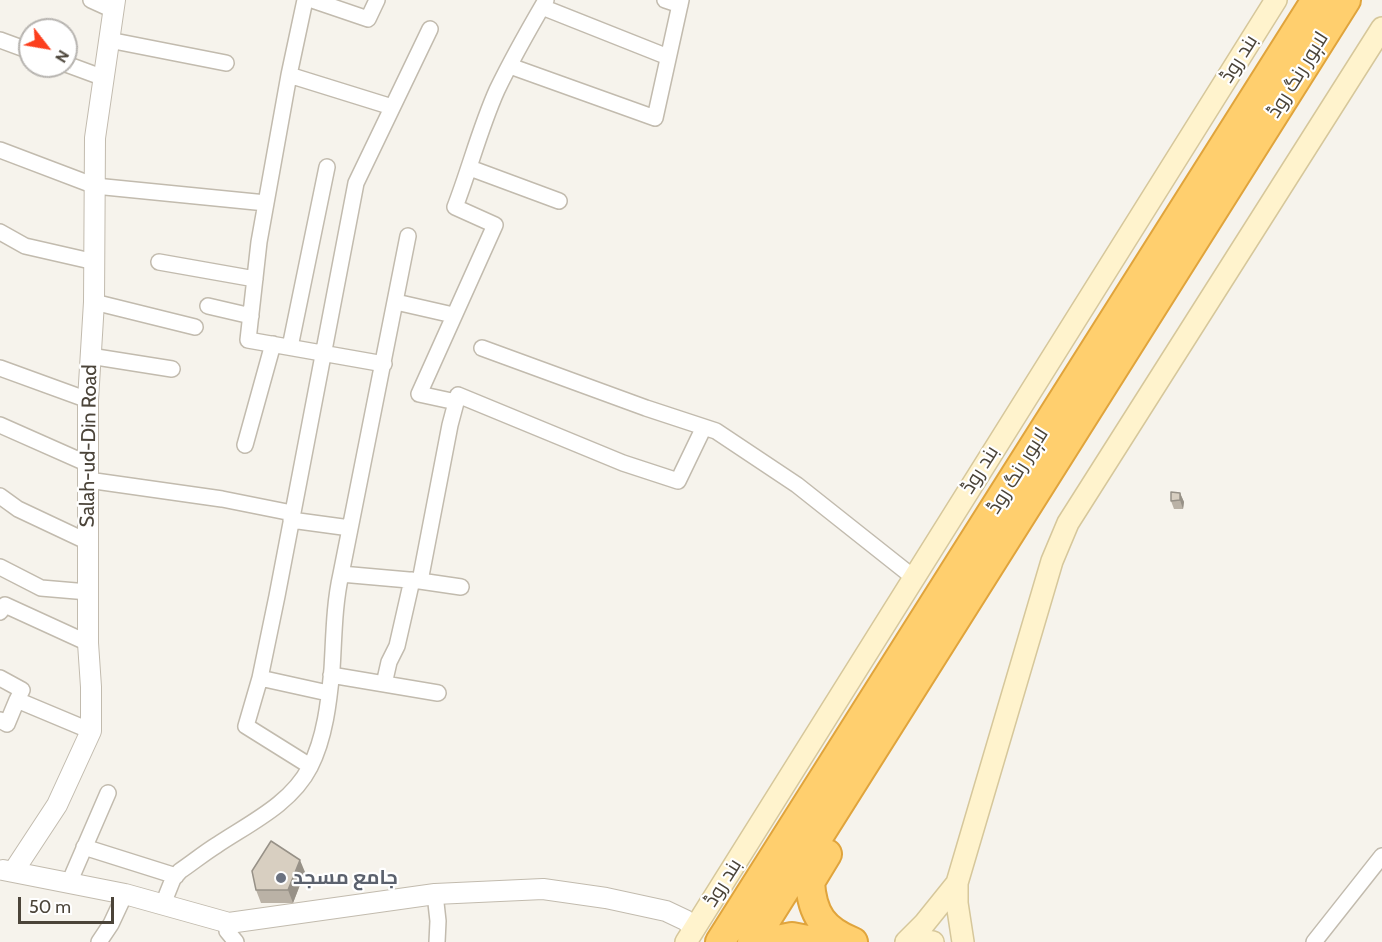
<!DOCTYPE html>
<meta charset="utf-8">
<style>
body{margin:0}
#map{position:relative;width:1382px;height:942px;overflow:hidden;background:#f6f3ec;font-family:Cabin,sans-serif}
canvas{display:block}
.north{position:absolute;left:18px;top:18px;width:60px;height:60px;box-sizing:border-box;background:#fff;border:2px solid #b7b4b0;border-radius:50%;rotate:121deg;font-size:16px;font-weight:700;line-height:24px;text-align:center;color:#4b4439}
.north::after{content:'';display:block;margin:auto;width:21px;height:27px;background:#fc3f1d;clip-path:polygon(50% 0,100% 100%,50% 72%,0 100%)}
.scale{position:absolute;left:18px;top:897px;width:96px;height:27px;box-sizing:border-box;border:3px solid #4b4439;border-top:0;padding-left:8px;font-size:18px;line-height:21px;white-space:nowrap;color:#4b4439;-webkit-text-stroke:4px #fff;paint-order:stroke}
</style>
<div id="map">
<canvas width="1382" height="942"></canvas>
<div class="north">N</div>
<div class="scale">50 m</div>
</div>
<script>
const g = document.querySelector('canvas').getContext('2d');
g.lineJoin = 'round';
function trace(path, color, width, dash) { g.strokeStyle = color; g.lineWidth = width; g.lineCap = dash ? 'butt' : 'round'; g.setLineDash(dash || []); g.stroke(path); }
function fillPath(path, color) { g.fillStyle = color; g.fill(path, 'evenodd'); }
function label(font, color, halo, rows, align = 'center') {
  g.font = font + ' Cabin,Cairo,sans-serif'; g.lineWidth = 4.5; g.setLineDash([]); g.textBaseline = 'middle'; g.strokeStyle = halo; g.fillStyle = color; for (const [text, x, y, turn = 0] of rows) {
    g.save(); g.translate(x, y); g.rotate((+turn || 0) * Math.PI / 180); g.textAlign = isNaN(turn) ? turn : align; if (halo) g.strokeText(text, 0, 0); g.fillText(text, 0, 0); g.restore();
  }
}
const minor = new Path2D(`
 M91 0 113 10
 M312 0 368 19 377 0
 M665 0 680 5
 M542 7 668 57
 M0 40 30 51
 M109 40 226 63
 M66 64 104 78
 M510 66 655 118 681 0
 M289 75 305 0
 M0 150 95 186 266 203
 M470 168 559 201
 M0 232 25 246 95 262
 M159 262 255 279
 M94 302 195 327
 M396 302 453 315
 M208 306 251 316
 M290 347 327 167
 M482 348 646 408 716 431 797 485 913 577
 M90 356 172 369
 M384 364 248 340 259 242 289 75 392 107
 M0 368 88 400
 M456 402 419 394 495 225 455 207C470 168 480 128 497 90 512 59 529 29 546 0
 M0 425 88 464
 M245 445 273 344
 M88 480 222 499 292 513
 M0 496 18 509 88 542
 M291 520 350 528
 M0 567 41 588 88 592
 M341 574 408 236
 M461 587 420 581 450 425 458 395 623 463 678 481 704 427
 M0 612 5 605 88 643
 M331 675 438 693
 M0 678 22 690 17 700 91 731
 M260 678 328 693
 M384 684 389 662 397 646 412 580
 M0 720 7 724 17 700
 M310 766 246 726 260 678 277 596 356 183 430 29
 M84 847 176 876
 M69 883 108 793
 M435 894 438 921 437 942
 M163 904 173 879 180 871C192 863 204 853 217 845 250 823 291 804 310 767 325 738 329 701 332 669 334 637 334 605 341 574L420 581
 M229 923 227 931 236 942
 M99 942 111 924 125 894
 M1314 942 1382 856`);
const tertiary = new Path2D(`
 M3 870 125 894 229 923 435 894 543 889 606 898 666 911 685 920 695 928
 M13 872 57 805 91 731V687L88 643V400L94 302 95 138 115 0`);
const secondary = new Path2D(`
 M686 942 1276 0
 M906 942 924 924 957 883
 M912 942 922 940 933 942
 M963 942 957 903V883L1052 561 1068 523 1382 28`);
const motorway = new Path2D(`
 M827 854 810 882C812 914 823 930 853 942
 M720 942 1316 0
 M752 942 1346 0
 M768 942 792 937 818 942`);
const wall = new Path2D(`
 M1180 493 1184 502 1183 509H1174L1171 501Z
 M305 872 293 903H261L256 890Z`);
const shadedWall = new Path2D(`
 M1180 493 1184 502 1183 509 1180 500Z
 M300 860 305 872 293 903 288 890Z`);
const building = new Path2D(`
 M1171 492 1180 493V500L1171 501Z
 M271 841 300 860 288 890H256L252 871Z`);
const markers = [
 [281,878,6,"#6b7280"]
];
const streetNames = [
 ["بند روڈ",1239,59,-58],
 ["لاہور رنگ روڈ",1298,75,-58],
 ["Salah-ud-Din Road",89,446,-89],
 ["بند روڈ",980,470,-58],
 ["لاہور رنگ روڈ",1018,471,-58],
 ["بند روڈ",723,883,-58]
];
const worshipNames = [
 ["جامع مسجد",293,878]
];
trace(minor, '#c2bbae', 18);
trace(tertiary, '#c2bbae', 22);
trace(secondary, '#d6c79b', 24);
trace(motorway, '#e0a43c', 32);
trace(minor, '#fff', 15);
trace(tertiary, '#fff', 20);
trace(secondary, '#fff3cd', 21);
trace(motorway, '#ffcf6e', 28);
fillPath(wall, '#bab2a6');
fillPath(shadedWall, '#979187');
fillPath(building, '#d8cfc1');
trace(building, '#979187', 1.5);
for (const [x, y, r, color] of markers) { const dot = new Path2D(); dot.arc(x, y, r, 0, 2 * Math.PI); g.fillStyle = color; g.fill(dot); trace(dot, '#fff', 2); }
label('20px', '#4b4439', '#fff', streetNames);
label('bold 20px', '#5b616d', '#fff', worshipNames, 'left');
</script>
